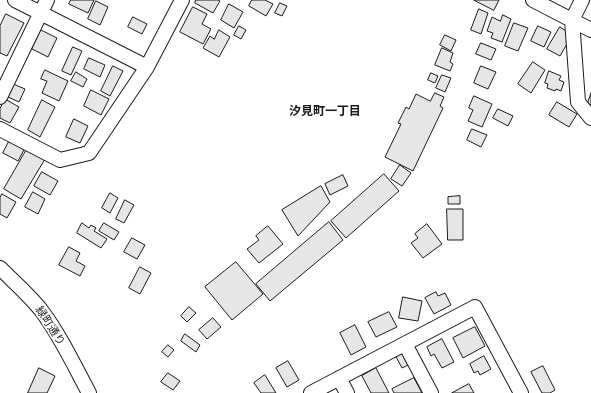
<!DOCTYPE html>
<meta charset="utf-8">
<style>
body{margin:0}
canvas{display:block;background:#fff}
</style>
<canvas width="591" height="393"></canvas>
<script>
const g = document.querySelector('canvas').getContext('2d');
g.lineJoin = 'round';
function fillPath(path, color) { g.fillStyle = color; g.fill(path, 'evenodd'); }
function trace(path, color, width, dash) { g.strokeStyle = color; g.lineWidth = width; g.lineCap = dash ? 'butt' : 'round'; g.setLineDash(dash || []); g.stroke(path); }
function label(font, color, halo, rows, align = 'center') {
  g.font = font + ' Inter,"Noto Sans JP",sans-serif'; g.lineWidth = 3; g.setLineDash([]); g.textBaseline = 'middle'; g.strokeStyle = halo; g.fillStyle = color; for (const [text, x, y, turn = 0] of rows) {
    g.save(); g.translate(x, y); g.rotate((+turn || 0) * Math.PI / 180); g.textAlign = isNaN(turn) ? turn : align; if (halo) g.strokeText(text, 0, 0); g.fillText(text, 0, 0); g.restore();
  }
}
const building = new Path2D(`
 M71 0H94L88 13 69 4Z
 M196 0H218L220 1 213 13 195 3Z
 M252 0H265L273 4 266 16 249 6Z
 M474 0H499L494 10Z
 M96 1 108 7 100 25 88 19Z
 M280 3 287 6 282 16 275 13Z
 M229 4 243 12 234 28 221 20Z
 M193 7 207 14 202 24 211 29 203 44 180 32Z
 M479 9 488 13 481 34 471 30Z
 M6 14 24 23 7 56 0 53V26Z
 M503 15 511 19 502 42 491 38 493 33 487 31 492 17 500 21Z
 M133 17 147 24 142 34 128 27Z
 M514 23 528 28 518 51 505 46Z
 M239 26 246 30 241 39 234 35Z
 M538 26 551 32 544 47 531 41Z
 M560 27 572 35 560 56 547 49Z
 M41 30 57 38 48 57 32 49Z
 M219 30 230 37 219 57 203 48 210 36 214 39Z
 M445 35 456 40 451 51 440 45Z
 M481 43 496 49 491 60 476 54Z
 M73 47 82 51 71 75 62 71Z
 M442 48 453 53 450 62 453 64 450 71 435 65Z
 M89 58 105 65 100 77 84 69Z
 M533 62 545 70 531 93 518 84Z
 M113 66 123 71 110 96 101 91Z
 M481 66 496 72 488 89 474 83Z
 M45 70 68 81 59 101 42 93 47 81 41 79Z
 M549 71 561 76 559 80 564 82 561 91 556 89 555 91 547 88 548 84 545 83Z
 M76 72 87 79 83 87 71 81Z
 M431 73 438 76 435 83 428 80Z
 M442 75 451 78 445 92 436 88Z
 M11 83 25 89 19 102 6 96Z
 M91 90 109 99 101 115 84 106Z
 M435 93 444 97 440 106 443 108 413 171 385 157 401 124 398 123 406 107 409 109 416 94 430 101Z
 M591 93V107L587 106Z
 M474 96 492 104 482 127 468 121 473 110 469 108Z
 M5 99 19 107 10 123 0 118V109Z
 M42 100 55 107 40 137 28 130Z
 M557 102 577 114 569 127 549 115Z
 M498 109 513 116 508 126 493 118Z
 M74 119 88 126 80 143 66 137Z
 M472 129 487 135 481 147 467 140Z
 M11 138 26 146 18 161 3 153Z
 M27 149 45 159 21 199 4 189Z
 M400 165 411 173 402 186 391 179Z
 M42 172 58 181 50 195 34 186Z
 M384 174 399 191 346 238 331 221Z
 M343 175 348 186 330 195 325 184Z
 M321 186 330 202 298 236 282 210Z
 M33 192 45 199 38 214 25 207Z
 M110 193 118 198 110 213 102 208Z
 M2 194 16 202 7 218 0 214V198Z
 M460 196V204H448V197Z
 M125 200 134 205 124 223 116 219Z
 M447 209H463V240H448Z
 M329 222 343 240 270 301 256 284Z
 M82 223 89 228 91 225 96 228 94 231 107 239 101 248 77 233Z
 M104 223 119 232 114 240 99 231Z
 M427 224 442 244 423 258 411 243 418 238 415 234Z
 M268 226 283 244 259 263 247 249 259 240 256 236Z
 M132 238 145 245 137 259 124 252Z
 M69 247 80 253 76 261 85 266 80 276 59 265Z
 M236 262 263 294 232 320 205 287Z
 M140 267 151 273 140 294 129 288Z
 M436 292 438 296 445 293 451 305 434 314 425 298Z
 M403 297 422 301 418 321 399 318Z
 M189 307 196 313 187 322 181 316Z
 M389 312 397 327 376 337 368 322Z
 M213 318 221 327 207 339 199 330Z
 M355 325 366 347 351 355 340 333Z
 M475 327 485 346 463 358 453 338Z
 M185 334 200 345 196 352 181 341Z
 M442 339 454 362 442 368 434 354 431 356 427 347Z
 M168 345 174 350 168 357 162 352Z
 M401 352 408 365 402 368 395 355Z
 M484 356 491 369 480 375 478 371 474 373 470 364Z
 M288 361 299 380 287 387 276 368Z
 M543 366 555 390 550 393H542L531 372Z
 M39 368 55 376 47 393H28Z
 M376 368 389 393H371L362 376Z
 M168 373 180 381 173 390 161 382Z
 M265 375 276 393H261L254 383Z
 M414 378 422 393H394L392 389Z
 M469 384 474 393H452Z`);
const minor = new Path2D(`
 M15 0 147 67 182 0
 M533 0 591 30
 M582 0 572 20 578 102 591 118
 M0 97 47 0
 M0 129 60 160 89 153 147 67
 M0 268C14 282 29 295 41 310 60 335 74 365 89 393
 M405 344 431 393
 M339 378 347 393
 M311 393 475 307 521 393`);
const streetNames = [
 ["緑町通り",50,326,57]
];
const neighbourhoodNames = [
 ["汐見町一丁目",325,111]
];
fillPath(building, '#e6e6e6');
trace(building, '#1a1a1a', 1);
trace(minor, '#1a1a1a', 16);
trace(minor, '#fff', 14);
label('11px', '#1a1a1a', '#fff', streetNames);
label('bold 12px', '#1a1a1a', '#fff', neighbourhoodNames);
</script>
